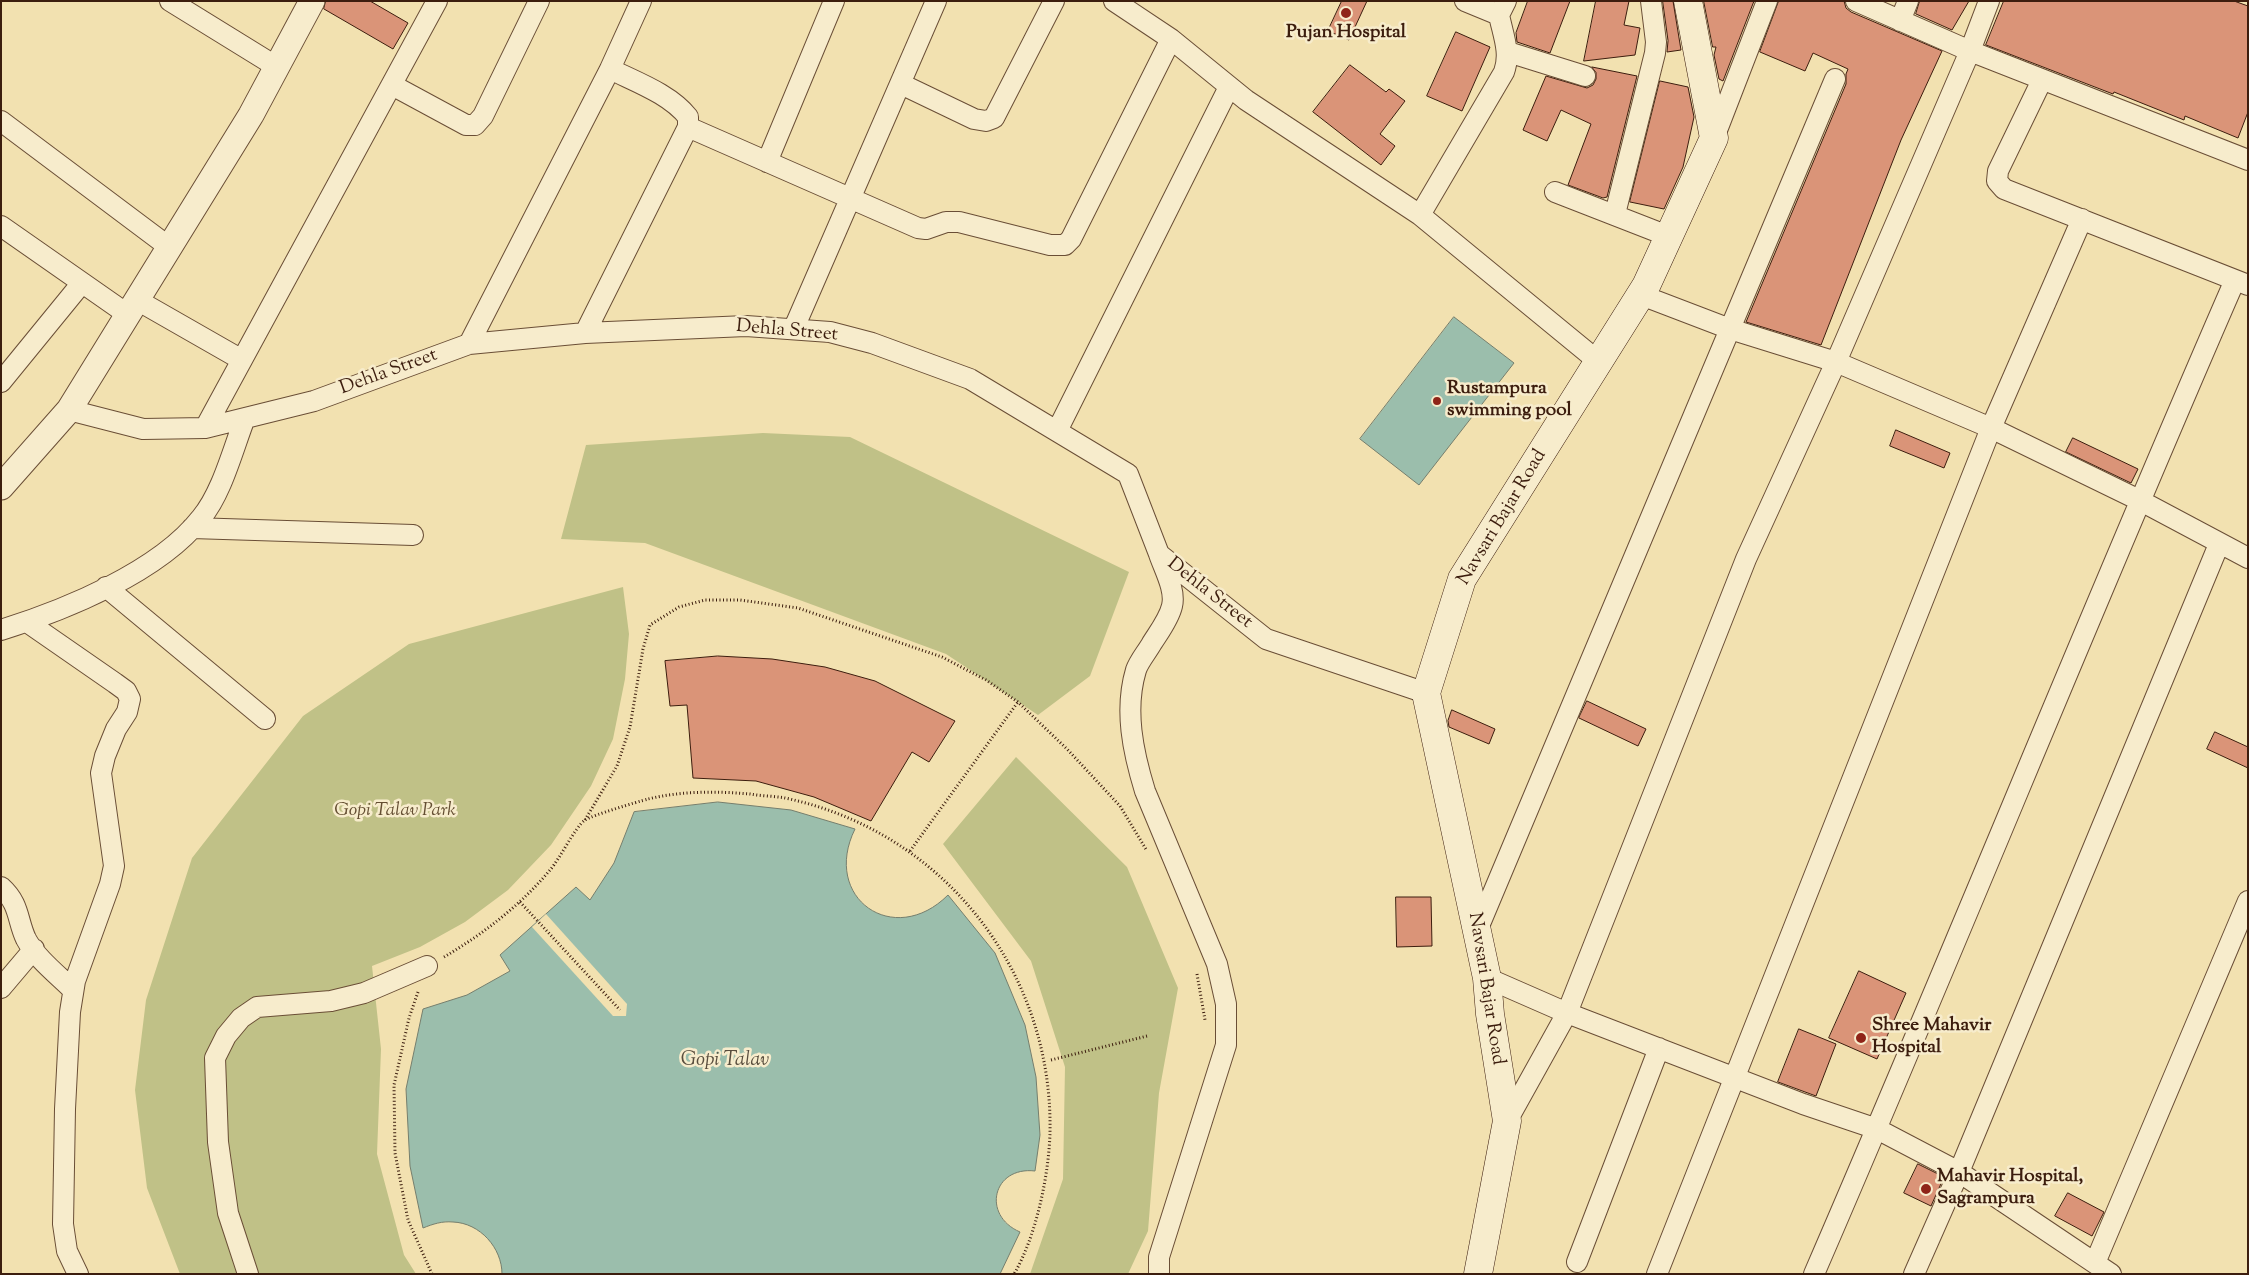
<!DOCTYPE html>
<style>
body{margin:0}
#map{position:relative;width:2249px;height:1275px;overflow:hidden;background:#f2e1b0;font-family:"Sorts Mill Goudy",serif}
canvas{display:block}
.frame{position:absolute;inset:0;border:2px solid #3c1d0e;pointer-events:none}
</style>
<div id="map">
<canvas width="2249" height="1275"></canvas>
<div class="frame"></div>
</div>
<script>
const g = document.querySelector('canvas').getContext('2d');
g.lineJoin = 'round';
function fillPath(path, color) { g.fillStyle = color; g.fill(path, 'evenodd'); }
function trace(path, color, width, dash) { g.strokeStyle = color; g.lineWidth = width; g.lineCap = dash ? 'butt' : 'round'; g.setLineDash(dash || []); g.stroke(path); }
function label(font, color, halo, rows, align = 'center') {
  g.font = font + ' "Sorts Mill Goudy",serif'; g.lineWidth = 5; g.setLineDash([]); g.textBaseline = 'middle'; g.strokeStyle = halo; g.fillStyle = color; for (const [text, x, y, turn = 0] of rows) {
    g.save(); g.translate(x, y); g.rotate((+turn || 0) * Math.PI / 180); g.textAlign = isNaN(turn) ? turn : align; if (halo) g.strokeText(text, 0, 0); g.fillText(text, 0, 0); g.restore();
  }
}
const green = new Path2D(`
 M763 433 850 437 1129 572 1090 676 1038 715 946 654 645 543 561 539 586 445Z
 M623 587 629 634 625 679 613 739 591 786 551 845 508 890 465 922 420 947 372 966 381 1049 377 1154 404 1255 416 1274H180L147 1188 135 1090 146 1000 192 858 303 716 409 644Z
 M1016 757 1127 867 1178 988 1159 1093 1148 1231 1128 1274H1030L1063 1179 1065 1067 1031 961 943 844Z`);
const water = new Path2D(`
 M1454 317 1514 363 1419 485 1360 439Z
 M718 802 791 810 855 829C821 898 894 949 948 895L995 953 1025 1025 1036 1077 1040 1135 1035 1171C993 1166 981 1215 1020 1232L1000 1274H502C502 1248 480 1223 453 1222 442 1221 433 1224 423 1228L410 1166 406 1089 423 1009 467 995 510 971 500 955 576 887 590 900 614 863 634 812Z`);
const pier = new Path2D(`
 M546 914 627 1004 626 1016H613L532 927Z`);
const building = new Path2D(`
 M326 1H370L408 23 393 49 324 9Z
 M1342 1H1367L1349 40 1328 31Z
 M1528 1H1570L1550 53 1517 42 1516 33Z
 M1596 1H1629L1624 25 1640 28 1635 55 1584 61Z
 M1663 1H1673L1681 50 1667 52 1668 41Z
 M1704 1H1754L1723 81 1719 79 1714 55 1716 47H1713Z
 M1779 1H1844L1846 8 1851 12 1942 51 1901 140 1821 345 1746 322 1846 84V74L1848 69 1813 53 1805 71 1760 52Z
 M1920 1H1969L1952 30 1916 14Z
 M2004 1H2234L2248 6V112L2238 138 2185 116 2184 120 2114 92 2113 94 1986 45Z
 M1456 32 1490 47 1462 111 1427 96Z
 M1350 65 1386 92 1389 89 1405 101 1380 134 1395 146 1381 165 1313 112Z
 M1592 67 1637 76 1607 197 1603 198 1568 185 1591 124 1561 110 1547 141 1523 130 1546 76 1587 88 1593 85 1596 79V73Z
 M1660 81 1688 87 1694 117 1683 167 1664 209 1630 202Z
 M1896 430 1950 453 1944 468 1890 446Z
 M2073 438 2138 469 2131 483 2066 452Z
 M718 656 772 659 825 667 875 681 955 721 929 762 912 752 871 821 814 797 756 781 693 778 687 705 670 706 665 661Z
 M1587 701 1646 729 1638 746 1579 718Z
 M1452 710 1495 729 1489 744 1449 727 1448 721Z
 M2215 732 2248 747V768L2207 749Z
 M1396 897H1431L1432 946 1397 947Z
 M1859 971 1906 993 1877 1059 1829 1038Z
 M1799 1029 1836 1044 1816 1096 1778 1082Z
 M1918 1164 1944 1177 1931 1206 1904 1193Z
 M2068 1193 2104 1212 2092 1236 2055 1216Z`);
const path = new Path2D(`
 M585 820 617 766 630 727 643 649 650 625 679 607 705 600H740L798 608 942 657 986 680 1018 702 1067 749 1120 806 1147 851
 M910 851 1018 702
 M520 902 620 1010
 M444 957C483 934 521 905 550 870 560 859 575 827 585 820 593 815 637 802 648 799 681 791 717 791 750 794 761 796 774 796 785 798 943 831 1053 971 1050 1132 1049 1175 1036 1237 1014 1274
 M1197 974 1205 1020
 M418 992 409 1018 394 1085 395 1153 408 1220 432 1274
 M1051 1060 1147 1036`);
const minor = new Path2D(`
 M170 1 277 67
 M1114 1 1171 39 1246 100 1420 215 1599 362
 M1465 1 1499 15 1506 1
 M1856 1 1970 51 2248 160
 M1900 21 1908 1
 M1508 52 1585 76
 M2042 80 1998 171 1997 181 2004 189 2248 285
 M901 84 974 119 986 121 994 118 1054 1
 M392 85 466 125H475L483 116 539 1
 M1 121 169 247
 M688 127 918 228 926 229 946 222H959L1050 245H1065L1071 239 1171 39
 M1714 138 1767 1
 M767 162 834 1
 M1555 192 1668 236
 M1615 214 1655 53 1656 42 1651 1
 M1420 215 1504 72C1511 53 1503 35 1499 15
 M1 226 127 314
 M1641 295 1730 329 1836 362 1991 428 2139 500 2248 558
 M137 300 242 360
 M794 328 936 1
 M585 333 688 127V117C670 94 636 82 610 69
 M469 344 610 69 641 1
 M1 382 81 284
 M69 410 143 429 205 428 314 401 469 344 585 333 746 326 830 332 872 343 970 379 1128 474 1159 554 1266 639 1426 693
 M205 428 437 1
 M1057 431 1229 87
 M192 528 413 535
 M106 587 265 719
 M27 622 115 683 126 691 130 699 127 712 116 729 105 756 101 773 114 866 110 884 75 981 70 1012 65 1109 63 1224 67 1251 78 1274
 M1 630C65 610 159 572 201 518 222 493 233 449 245 418
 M1 887C20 904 17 920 26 939 36 958 58 975 73 990
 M1477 931 1835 79
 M1487 978 1567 1013 1803 1104 1877 1129 1959 1172 2111 1274
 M1 988 34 949
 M1507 1121 1567 1013 1746 559 1836 362 1970 51 1989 1
 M1577 1262 1659 1048
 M2095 1263 2248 901
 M248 1274 228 1213 218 1142 215 1058 226 1036 241 1018 257 1007 331 1001 364 993 427 966
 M1159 1274V1257L1226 1045V1004L1217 964 1145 791C1133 752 1124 710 1136 670 1139 661 1147 652 1152 643 1159 632 1169 619 1172 606 1176 590 1164 569 1159 554
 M1657 1274 1991 428 2082 219
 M1814 1274C1957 944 2091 610 2235 280
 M1914 1274 1959 1172 2219 544`);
const tertiary = new Path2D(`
 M1 487 69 410 251 115 312 1`);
const secondary = new Path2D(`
 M1478 1274 1507 1121 1490 1014 1487 978 1426 693 1462 579 1646 286 1714 138 1688 1`);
const markers = [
 [1346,13,6,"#8f2418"],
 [1437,401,5,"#8f2418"],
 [1861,1038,6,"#8f2418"],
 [1926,1189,6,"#8f2418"]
];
const poiNames = [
 ["Pujan Hospital",1346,34,"center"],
 ["Rustampura",1447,390],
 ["swimming pool",1447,412],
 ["Shree Mahavir",1872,1027],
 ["Hospital",1872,1049],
 ["Mahavir Hospital,",1937,1178],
 ["Sagrampura",1937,1200]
];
const streetNames = [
 ["Dehla Street",787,332,5],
 ["Dehla Street",389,373,-20],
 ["Navsari Bajar Road",1503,518,-59],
 ["Dehla Street",1209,594,38],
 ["Navsari Bajar Road",1485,989,81]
];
const parkNames = [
 ["Gopi Talav Park",395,812]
];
const waterNames = [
 ["Gopi Talav",725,1062]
];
fillPath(green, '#c0c187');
fillPath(water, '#9bbeac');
trace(water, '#757e6d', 1);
fillPath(pier, '#f2e1b0');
fillPath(building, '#da9478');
trace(building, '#3c1d0e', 1);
trace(minor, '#6a4e36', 22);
trace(tertiary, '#6a4e36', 27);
trace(secondary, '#3c1d0e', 29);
trace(path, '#3c1d0e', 3, [1, 2.5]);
trace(minor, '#f7eccc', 20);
trace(tertiary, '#f7eccc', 25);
trace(secondary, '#f7eccc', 28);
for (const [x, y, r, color] of markers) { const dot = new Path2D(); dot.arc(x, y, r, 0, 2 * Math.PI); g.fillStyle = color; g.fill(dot); trace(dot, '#f7eccc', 2); }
label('bold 19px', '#3c1d0e', '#f7eccc', poiNames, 'left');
label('19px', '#3c1d0e', '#f7eccc', streetNames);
label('italic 19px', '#644e32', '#f7eccc', parkNames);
label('italic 20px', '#584d3d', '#f7eccc', waterNames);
</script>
